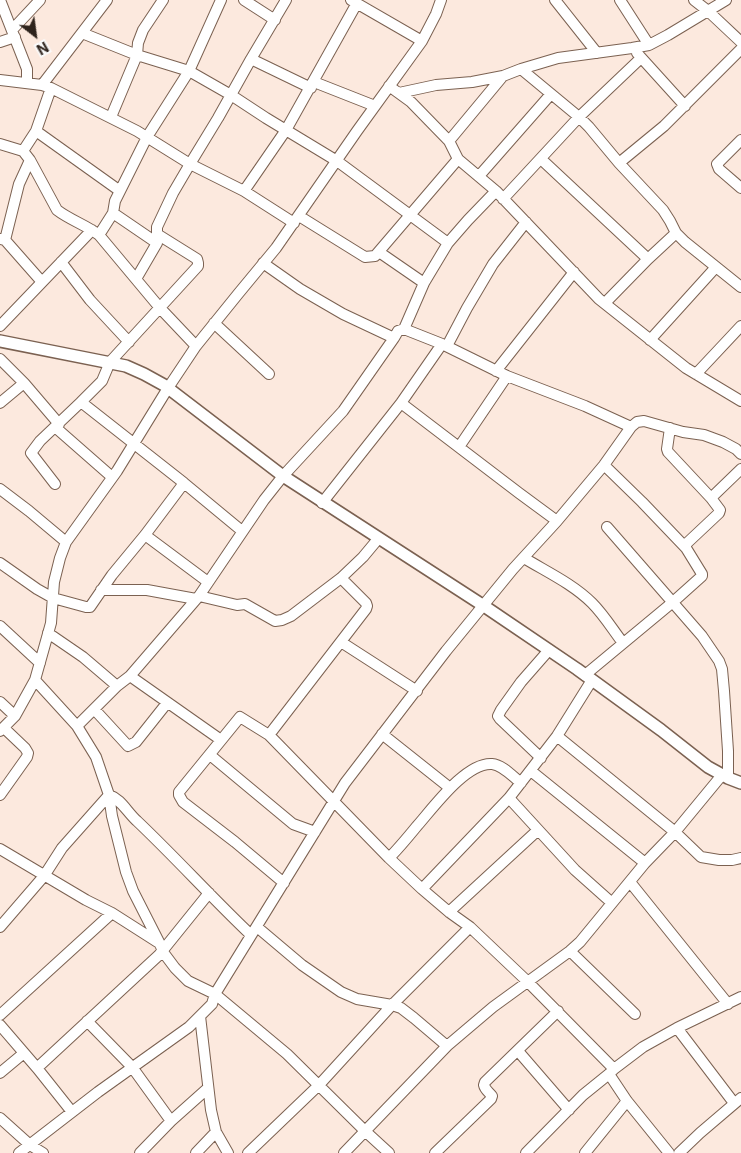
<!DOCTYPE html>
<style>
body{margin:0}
#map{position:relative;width:741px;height:1153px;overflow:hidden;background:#fce9de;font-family:Inter,sans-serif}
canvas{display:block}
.north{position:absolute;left:10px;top:10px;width:50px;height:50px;-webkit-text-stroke:4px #fafafa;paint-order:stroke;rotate:150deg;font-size:14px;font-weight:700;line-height:20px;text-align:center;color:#2e231c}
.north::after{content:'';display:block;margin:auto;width:18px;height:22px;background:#2e231c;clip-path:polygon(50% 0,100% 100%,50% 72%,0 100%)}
</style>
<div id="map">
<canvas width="741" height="1153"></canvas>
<div class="north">N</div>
</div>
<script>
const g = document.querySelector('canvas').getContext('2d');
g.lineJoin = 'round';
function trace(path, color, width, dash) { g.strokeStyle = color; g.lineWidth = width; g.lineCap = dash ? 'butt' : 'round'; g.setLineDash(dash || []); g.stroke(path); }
const minor = new Path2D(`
 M0 0 27 69V83
 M244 0 275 20
 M351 0 422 41
 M555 0 597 53
 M620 0 649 45
 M694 0 708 11 741 42
 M12 30 40 0
 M82 33 137 55 189 71 231 95 266 118 337 161 448 243
 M0 42 15 37
 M637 53 685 106
 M251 59 311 88
 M521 69 579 117 589 127 619 163 663 210 670 221 676 233 685 242 741 287
 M0 80 42 85 51 88 137 131 190 164 244 191 294 223
 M314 82 375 106
 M42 85 107 0
 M389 86 411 102 449 141 458 159 496 191 599 299 686 368 741 401
 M399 93 436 85 472 82 503 76 521 69 558 58 632 48 649 45 668 35 726 0
 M111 117 137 55 138 43 143 30 163 0
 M36 131 120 191
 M741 140 717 164 719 169 741 188
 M449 141 503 76
 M0 144 23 151 30 160 57 210C70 220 86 225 99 235L160 308 196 346
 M23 151 36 131 51 88
 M541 159 648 259
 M619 163 664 126 741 49
 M479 176 551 94
 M244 191 286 130 357 3
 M503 199 579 117 641 58
 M113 213 157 243
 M299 216 365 257 375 256 458 159
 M99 235 113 213 115 201 147 137 189 71 221 0
 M0 239 5 240 42 282
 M5 240 19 184 30 160
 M379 252 424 283
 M61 262 90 300 129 342
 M263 263 300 289 343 314 394 338 398 331 404 329 442 344 507 376 585 406 631 427
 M136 279 157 243V227L173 193 190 164 218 118 251 59 286 0
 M605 303 648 259 676 233
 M214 323 269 374
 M0 326 92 230
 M404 329 424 283 448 243 468 220 496 191
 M650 340 716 267
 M447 346 467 308 493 264 526 222
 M0 359 24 383 59 424
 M496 371 574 272
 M696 374 741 326
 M81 402 102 381 110 362 198 266V263L197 259 157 234
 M0 403 24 383
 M401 403 519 493 557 521
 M55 427 112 477
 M459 447 507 376
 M604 465 642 502 686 548
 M55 484 31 453 40 441 81 402 184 483 242 531
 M0 489 29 511 66 542
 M711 498 741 469
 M322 503 401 403 442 344
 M607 527 702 636 719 661 722 669 724 691 728 751V778
 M145 535 208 582
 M524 558C547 572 573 584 592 603 604 615 613 630 623 643
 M0 563 37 589 53 598 86 607H90L112 575 145 535 184 483
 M101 590H147L196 599
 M199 596 237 605 245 604 275 621 282 620 291 616 341 578 363 557 378 539
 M0 626 40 663
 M48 633 83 657 117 686
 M341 642 417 691
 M585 675 673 602 702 576V574L686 548V544L719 513 720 510 711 498 668 452 667 449 670 428
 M130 676 221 740
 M35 680 77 726 96 757 109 795 112 816 126 872 133 891 160 944 163 952 175 968 188 981 215 994 287 1054 365 1131 389 1153
 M0 702 15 716
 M94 709 128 746 136 742 167 703
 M77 726 117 686 130 676 199 596 264 500 283 476 343 411 394 338
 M0 731 15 716 35 680 51 623 54 582 60 558 66 542 117 471 168 388 196 346 238 294 276 248 357 131 422 41 436 14 441 0
 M382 734 450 788
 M269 735 366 609 367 606 366 603 341 578
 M557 736 675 832 701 857 719 860H732L741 858
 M210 755 293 824 315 832
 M541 758 500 719 498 716 501 710 521 682 549 650
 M531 771 645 863
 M0 795 27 757 28 753 25 748 4 728
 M509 798 575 870 612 903
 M0 849 86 900 112 913 159 943
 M389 858C399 848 408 837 417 826 433 808 466 762 492 764 503 765 513 777 521 783
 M630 882 728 1004
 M284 883 235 842 183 802 179 795V792L240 717 269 735 389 858 422 889 449 912 470 927 528 982 614 1069
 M422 889 509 798 557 736 592 680
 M449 912 538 830
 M0 927 44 876 62 848 109 795C121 799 127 812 137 821 176 858 212 898 251 935
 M257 927 302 965 341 992 357 999 392 1005 401 1008 414 1018 447 1046
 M570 951 635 1014
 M0 1015 112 913
 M200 1016 211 1110 216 1132 228 1153
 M87 1021 132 1067 171 1121
 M0 1025 37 1068 72 1112
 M677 1028 734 1103
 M518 1051 569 1110
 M37 1068 159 955 209 893
 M0 1073 24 1053
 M609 1074 627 1101 669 1153
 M0 1118 30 1145 43 1153
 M19 1153 98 1092 189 1027 212 1004 215 994 345 783 446 651 513 569 557 521 604 465 631 427 637 422 644 421 683 432 704 435 723 442 736 449 741 454
 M140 1153 171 1121 208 1088
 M196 1153 216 1132
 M248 1153 319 1085 392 1005 470 927
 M344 1153 447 1046 493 1007 570 951 580 942 645 863 675 832 722 775
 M435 1153 491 1099 492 1096C489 1092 485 1090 484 1085L485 1082 558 1011
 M526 1153 583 1095 609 1074 614 1069 643 1047 677 1028 741 997
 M585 1153 627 1101
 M679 1153 700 1133 741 1098`);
const tertiary = new Path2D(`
 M0 341 126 366 144 374 164 385 283 476 484 606 577 669 661 730 708 767 728 778 741 783`);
trace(minor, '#7b6151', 12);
trace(tertiary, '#7b6151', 14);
trace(minor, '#fff', 10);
trace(tertiary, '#fff', 11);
</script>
